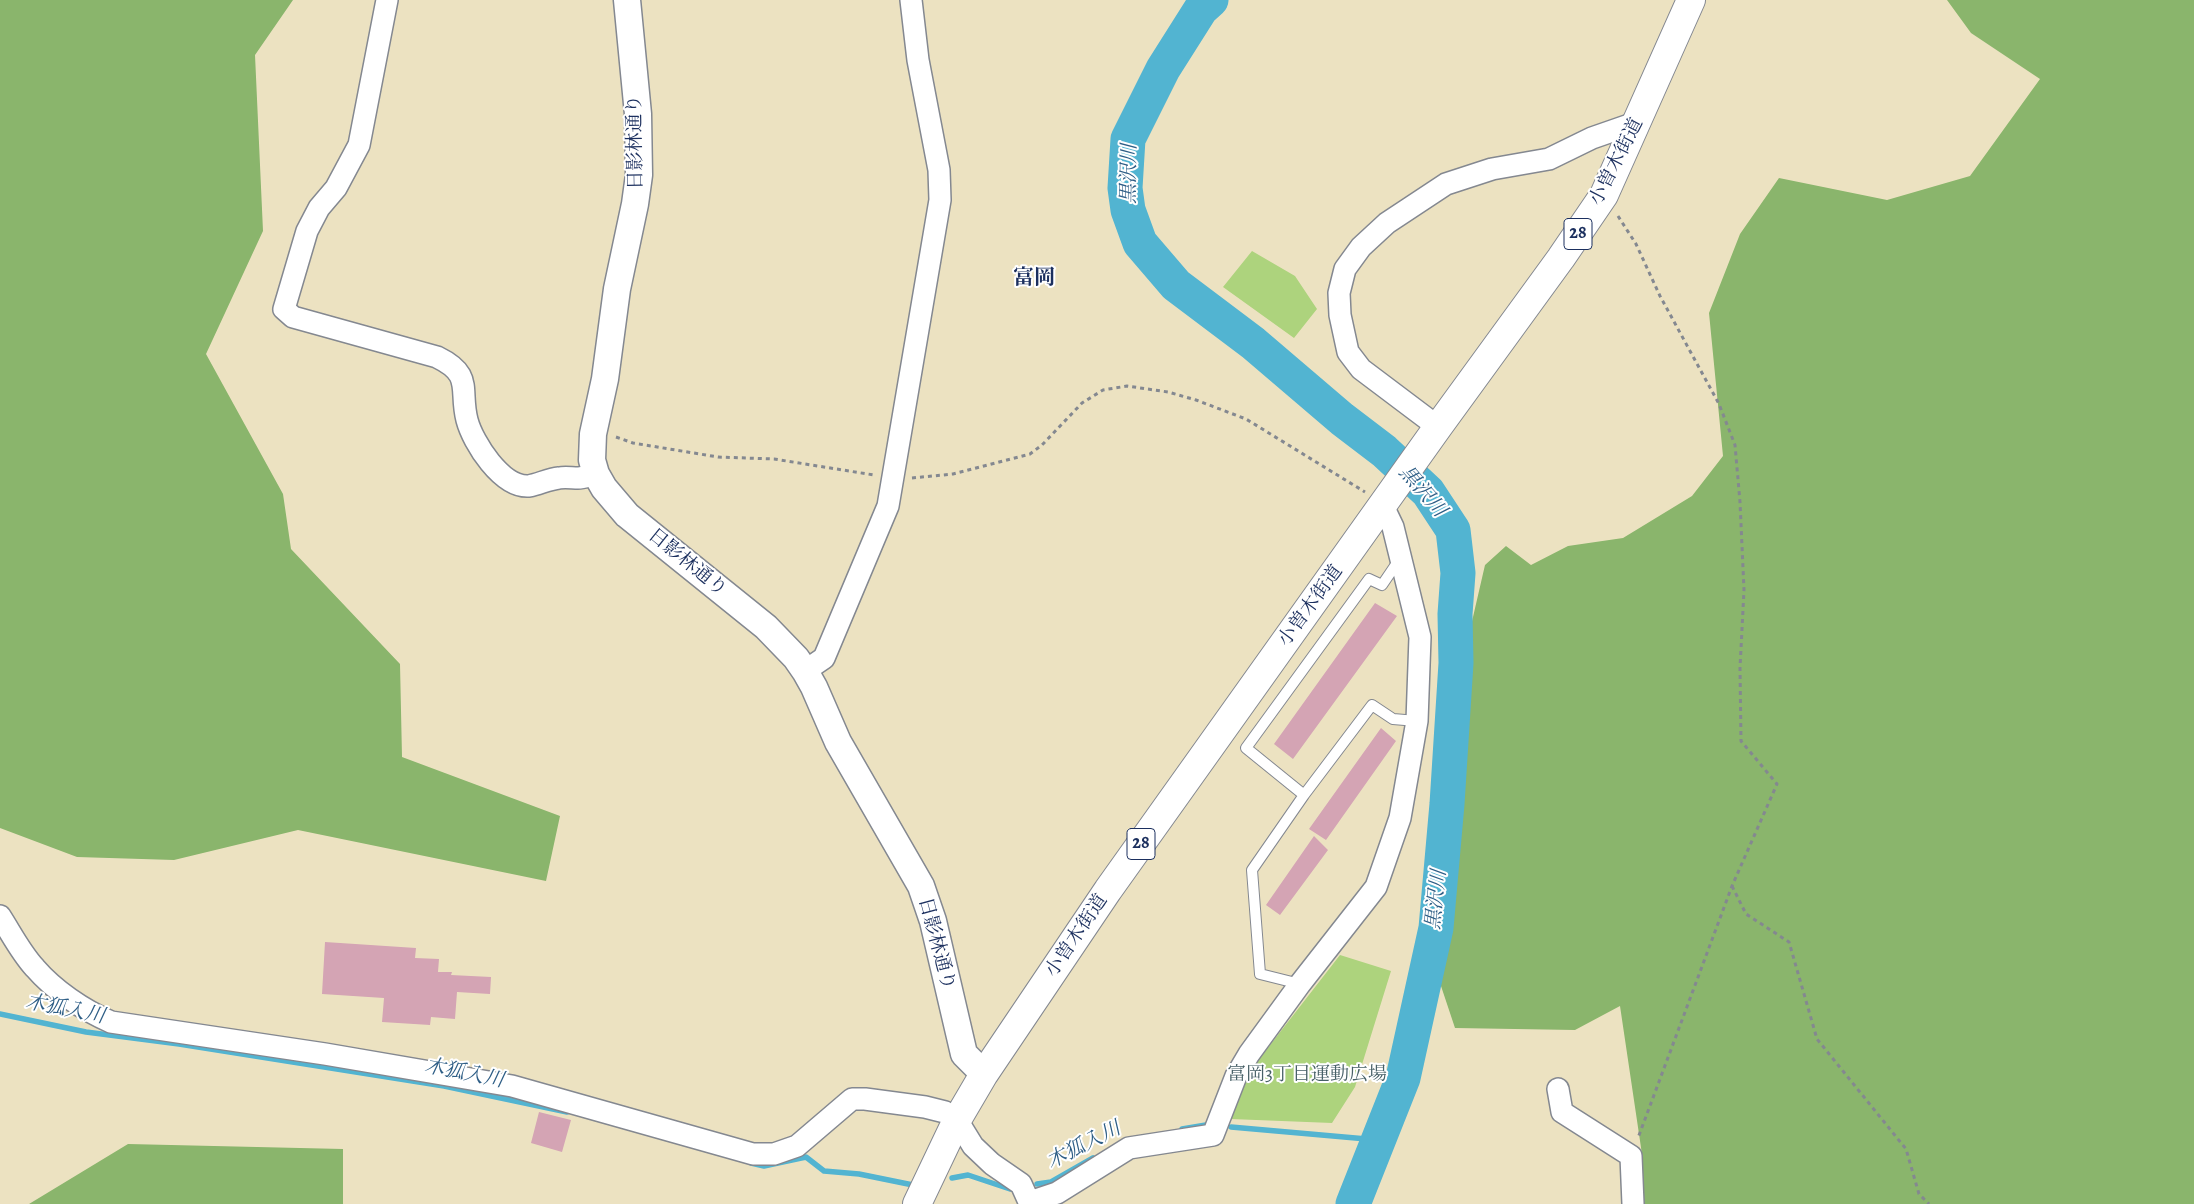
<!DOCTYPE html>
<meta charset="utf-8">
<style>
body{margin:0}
canvas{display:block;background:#ece2c1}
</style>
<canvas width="2194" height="1204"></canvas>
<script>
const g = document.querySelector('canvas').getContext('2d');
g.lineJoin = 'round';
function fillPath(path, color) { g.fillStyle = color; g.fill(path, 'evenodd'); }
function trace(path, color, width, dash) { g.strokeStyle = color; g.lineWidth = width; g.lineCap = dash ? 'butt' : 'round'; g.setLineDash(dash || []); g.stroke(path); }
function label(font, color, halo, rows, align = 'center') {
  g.font = font + ' Alegreya,"Noto Serif JP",serif'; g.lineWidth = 4; g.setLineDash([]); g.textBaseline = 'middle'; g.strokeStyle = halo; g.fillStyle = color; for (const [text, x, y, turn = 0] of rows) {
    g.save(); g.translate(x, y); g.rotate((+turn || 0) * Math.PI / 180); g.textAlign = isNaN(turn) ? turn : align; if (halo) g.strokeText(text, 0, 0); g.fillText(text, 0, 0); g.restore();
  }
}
const green = new Path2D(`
 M1252 251 1295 276 1317 309 1294 338 1223 287Z
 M1340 955 1391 971 1355 1087 1332 1123 1231 1119 1249 1072Z`);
const forest = new Path2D(`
 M0 0H293L255 55 263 231 206 354 283 494 291 549 400 664 402 757 560 816 546 881 298 830 174 860 77 857 0 828Z
 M1947 0H2194V1204H1631L1643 1161 1620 1006 1575 1030 1455 1028 1433 962 1464 656 1485 565 1506 546 1531 565 1568 546 1623 538 1692 496 1723 456 1709 313 1740 234 1779 178 1887 200 1970 176 2040 79 1971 33Z
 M128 1144 343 1149V1204H29Z`);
const stream = new Path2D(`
 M0 1014 86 1032 179 1044 444 1086 567 1112
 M1231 1127 1378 1140
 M1182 1129 1206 1125
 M751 1163 764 1166 806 1157 824 1171 859 1174 913 1185
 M952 1178 968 1175 1010 1189
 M1037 1184 1051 1182 1093 1158`);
const river = new Path2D(`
 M1211 0 1201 9 1163 69 1128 139 1125 188 1128 210 1140 243 1176 285 1253 343 1342 419 1384 451 1428 492 1453 530 1458 573 1455 614 1456 663 1447 804 1436 928 1403 1078 1353 1204`);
const building = new Path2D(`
 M1375 603 1397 616 1293 759 1274 744Z
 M1381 728 1396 741 1326 840 1309 829Z
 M1314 836 1328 850 1280 915 1266 905Z
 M325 942 416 948 415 958 439 959 438 972H452L451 975 491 977 490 994 457 992 455 1019 431 1017 430 1025 382 1022 384 998 322 994Z
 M539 1112 571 1120 562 1152 531 1143Z`);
const path = new Path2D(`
 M1618 216 1636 244 1660 296 1719 404 1735 445 1740 502 1744 590 1740 668 1741 741 1777 784 1732 886 1638 1138
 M616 437 633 443 718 457 774 459 874 475
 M912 478 953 474 1030 454 1042 445 1082 403 1103 390 1127 386 1168 392 1196 400 1246 419 1365 492
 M1732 886 1746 914 1789 942 1817 1039 1906 1149 1919 1194 1929 1204`);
const service = new Path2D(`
 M1399 560 1382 585 1369 579 1246 748 1304 795 1372 705 1393 719 1417 721
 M1300 984 1260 974 1252 870 1304 795`);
const minor = new Path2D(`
 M387 0 359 145 336 188 319 208 307 231 284 309 293 317 437 357C474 375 459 389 467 420 473 443 502 488 529 486 539 484 549 479 559 478 565 477 572 478 578 478 584 478 590 475 596 474
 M1438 427 1361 369 1348 352 1340 315 1339 293 1345 269 1361 247 1387 223 1446 184 1492 169 1549 159 1592 138 1638 122
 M805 671 824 658 888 506 940 200 939 170 918 60 911 0
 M0 916C11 933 21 953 35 968 54 990 83 1010 111 1022L325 1054 512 1086 753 1154H774L797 1146 852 1099H865L925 1107 945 1112 957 1120 973 1146 992 1164 1021 1184 1030 1204
 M1558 1089 1562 1112 1631 1156 1633 1204
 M1030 1202 1057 1193 1129 1148 1213 1135 1236 1076 1249 1054 1300 984 1376 887 1400 818 1417 721 1420 637 1393 527 1383 506`);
const tertiary = new Path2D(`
 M627 0 638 114 639 175 635 204 617 289 605 379 593 434 592 460 596 474 604 488 627 515 766 627 796 658 805 671 814 687 838 742 921 886 933 921 964 1054 984 1074`);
const primary = new Path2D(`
 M917 1204 957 1120 984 1074 1108 890 1438 427 1561 258 1604 195 1691 0`);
const shields = [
 [1578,234,28],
 [1141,844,28]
];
const shieldNames = [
 ["28",1578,234],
 ["28",1141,844]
];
const streetNames = [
 ["日影林通り",636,142,-91],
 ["小曽木街道",1617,162,-63],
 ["日影林通り",687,563,39],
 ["小曽木街道",1311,606,-54],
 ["小曽木街道",1077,936,-56],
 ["日影林通り",936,944,75]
];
const parkNames = [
 ["富岡3丁目運動広場",1307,1075]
];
const waterNames = [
 ["黒沢川",1130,174,-89],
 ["黒沢川",1422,492,49],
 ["黒沢川",1437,900,-84],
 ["木狐入川",65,1010,11],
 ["木狐入川",464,1074,11],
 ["木狐入川",1084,1146,-27]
];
const quarterNames = [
 ["富岡",1034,279]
];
fillPath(green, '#add37d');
fillPath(forest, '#8ab56c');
trace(stream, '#52b4d1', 5.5);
trace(river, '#52b4d1', 35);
fillPath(building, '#d4a4b4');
trace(service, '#848890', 12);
trace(minor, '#848890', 24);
trace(tertiary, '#848890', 29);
trace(primary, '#848890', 30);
trace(path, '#848890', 3, [4, 4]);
trace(service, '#fff', 10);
trace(minor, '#fff', 21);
trace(tertiary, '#fff', 26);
trace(primary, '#fff', 28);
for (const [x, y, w] of shields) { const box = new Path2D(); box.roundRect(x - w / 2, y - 15.5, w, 31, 4); g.fillStyle = '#fff'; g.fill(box); trace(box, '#1b2f5e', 1); }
label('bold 18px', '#1b2f5e', null, shieldNames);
label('19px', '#1b2f5e', '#fff', streetNames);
label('19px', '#476067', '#fff', parkNames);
label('italic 20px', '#2e5e86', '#fff', waterNames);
label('bold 21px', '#1b2f5e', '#fff', quarterNames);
</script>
